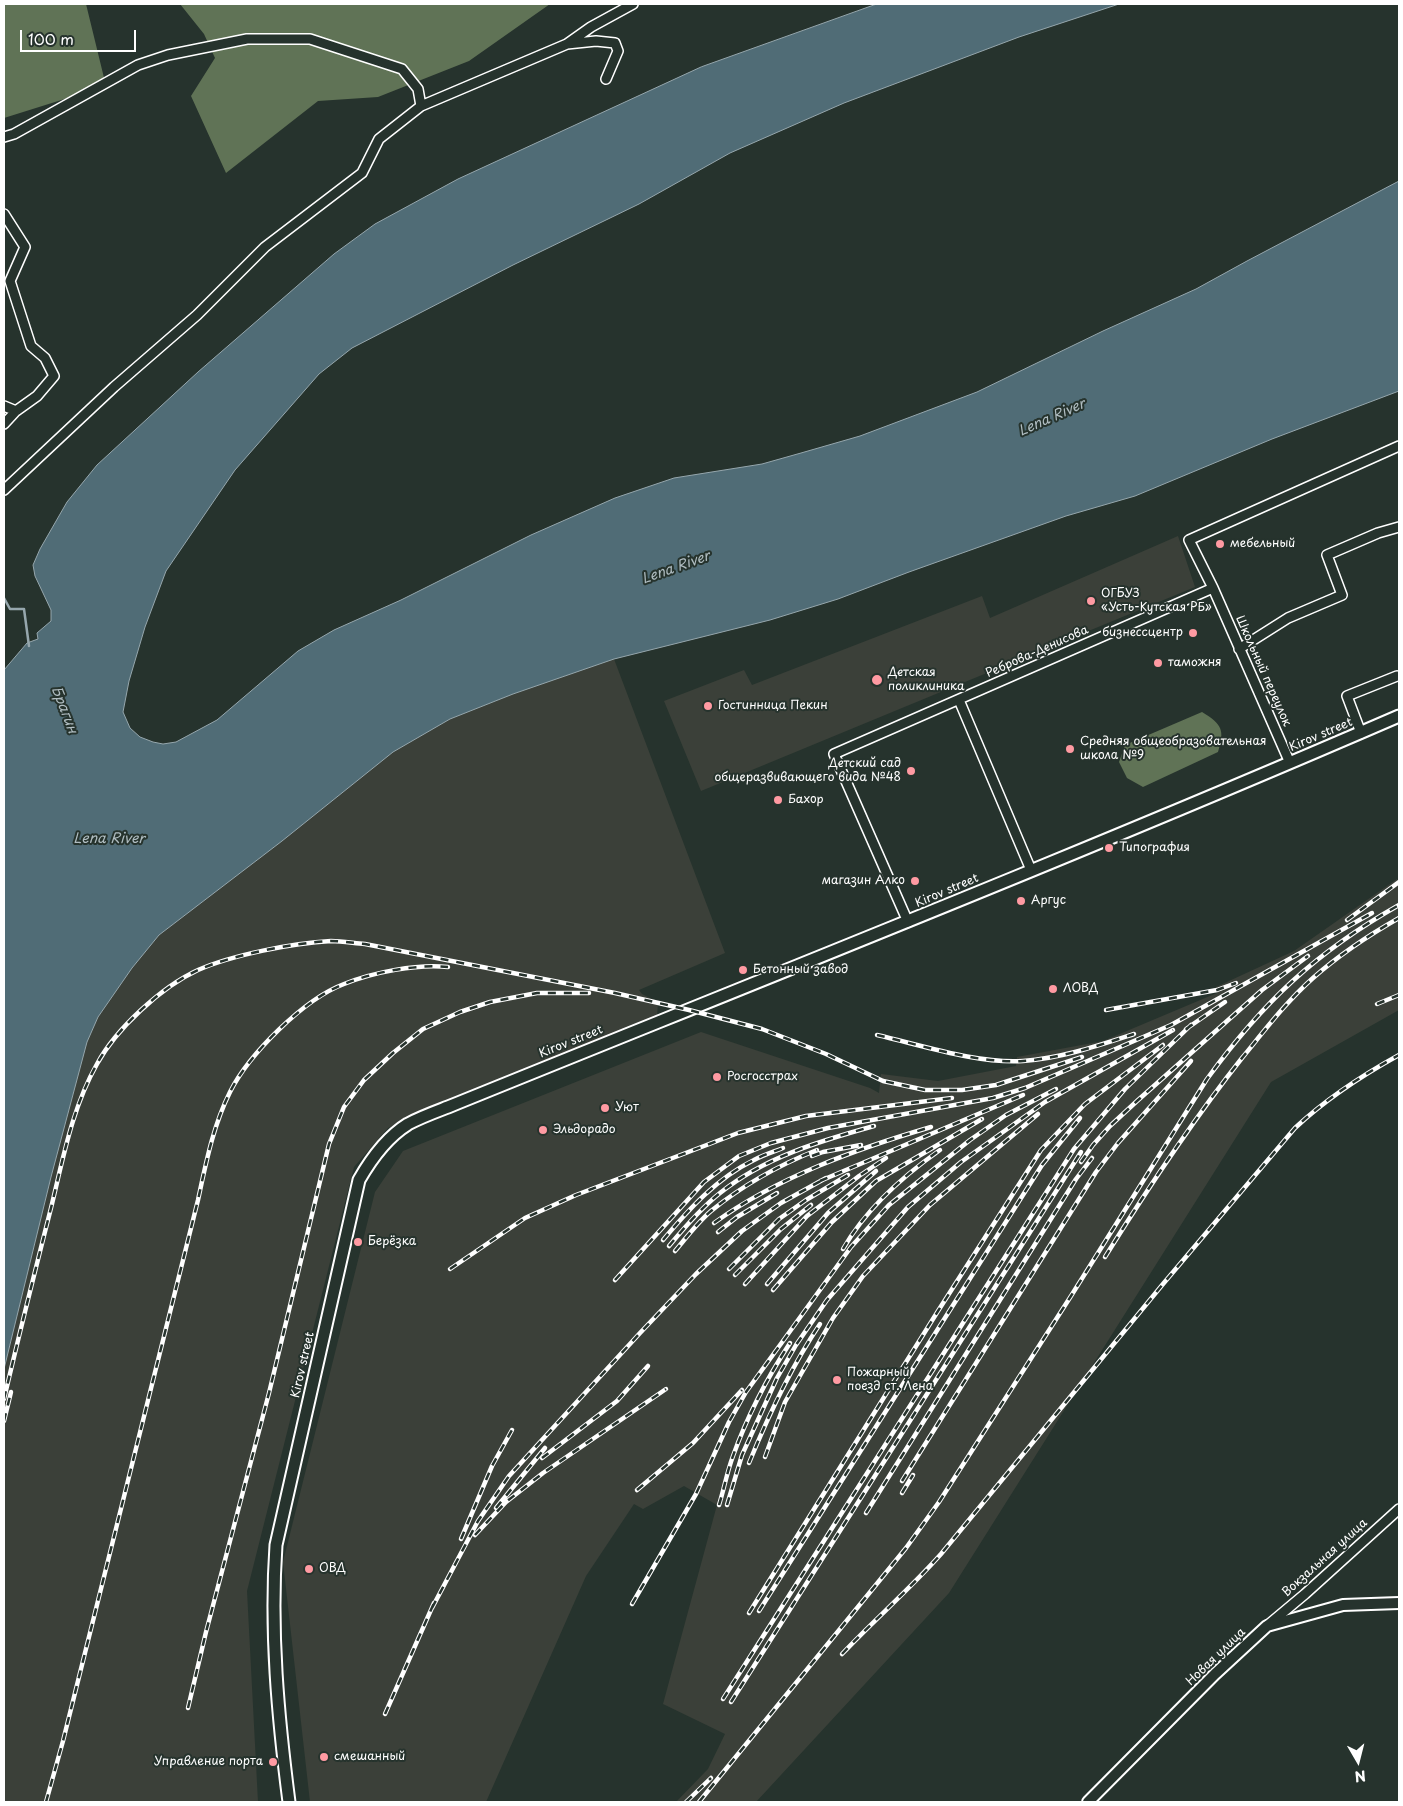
<!DOCTYPE html>
<meta charset="utf-8">
<style>
body{margin:0}
#map{position:relative;width:1403px;height:1806px;overflow:hidden;background:#26332d;font-family:"Playpen Sans",sans-serif}
canvas{display:block}
.frame{position:absolute;inset:0;border:5px solid #fff;pointer-events:none}
.north{position:absolute;left:1333px;top:1736px;width:50px;height:50px;-webkit-text-stroke:4px #26332d;paint-order:stroke;rotate:172deg;font-size:14px;font-weight:700;line-height:20px;text-align:center;color:#fff}
.north::after{content:'';display:block;margin:auto;width:18px;height:22px;background:#fff;clip-path:polygon(50% 0,100% 100%,50% 72%,0 100%)}
.scale{position:absolute;left:20px;top:30px;width:116px;height:22px;box-sizing:border-box;border:2px solid #fff;border-top:0;padding-left:6px;font-size:15px;line-height:18px;white-space:nowrap;color:#fff;-webkit-text-stroke:4px #26332d;paint-order:stroke}
</style>
<div id="map">
<canvas width="1403" height="1806"></canvas>
<div class="frame"></div>
<div class="north">N</div>
<div class="scale">100 m</div>
</div>
<script>
const g = document.querySelector('canvas').getContext('2d');
g.lineJoin = 'round';
function fillPath(path, color) { g.fillStyle = color; g.fill(path, 'evenodd'); }
function trace(path, color, width, dash) { g.strokeStyle = color; g.lineWidth = width; g.lineCap = dash ? 'butt' : 'round'; g.setLineDash(dash || []); g.stroke(path); }
function label(font, color, halo, rows, align = 'center') {
  g.font = font + ' "Playpen Sans",sans-serif'; g.lineWidth = 4; g.setLineDash([]); g.textBaseline = 'middle'; g.strokeStyle = halo; g.fillStyle = color; for (const [text, x, y, turn = 0] of rows) {
    g.save(); g.translate(x, y); g.rotate((+turn || 0) * Math.PI / 180); g.textAlign = isNaN(turn) ? turn : align; if (halo) g.strokeText(text, 0, 0); g.fillText(text, 0, 0); g.restore();
  }
}
const built = new Path2D(`
 M1178 536 1195 587 701 791 664 701 744 670 752 685 982 596 990 618Z
 M614 659 725 953 639 990 642 994 658 1002 657 1017 388 1128 354 1167 247 1591 258 1802H4V1369L51 1177 87 1042 98 1017 132 968 159 935 282 841 393 752 450 719 513 694Z
 M1397 879 1399 882V1010L1271 1082 949 1593 756 1802H676L708 1769 725 1734 663 1704 717 1505 684 1486 643 1509 634 1504 586 1576 486 1802H310L283 1562 375 1192 403 1151 701 1032 870 1088 879 1093 881 1074 938 1081 1016 1066 1017 1057 1103 1041 1217 993 1216 987 1294 951Z`);
const green = new Path2D(`
 M4 4H86L106 86 4 118Z
 M180 4H550L469 61 378 97 318 101 226 173 191 96 215 58 204 34Z
 M1202 712C1222 724 1225 730 1218 752L1143 787 1127 778 1119 762 1125 745Z`);
const water = new Path2D(`
 M877 4H1119L1019 37 844 103 730 153 639 204 513 265 352 348 319 374 235 470 166 571 145 627 129 681 123 712 130 728 140 737 153 742 163 744 176 742 217 720 298 651 334 630 401 600 531 535 615 498 674 478 762 464 801 453 860 436 977 392 1103 331 1196 289 1247 261 1399 181V391L1272 439 1135 496 1066 516 909 572 838 599 770 620 614 659 513 694 450 719 393 752 282 841 159 935 132 968 98 1017 87 1042 51 1177 4 1369V670L27 643 38 639 37 633 51 621V610L35 576 33 565 40 549 67 502 97 465 198 372 334 254 375 224 458 179 701 67Z`);
const stream = new Path2D(`
 M4 598 10 609H24L29 646`);
const minor = new Path2D(`
 M567 44 596 41 615 43 618 51 606 79
 M4 137 14 134 138 65 168 55 247 39H310L402 69 418 89 421 106
 M4 214 25 247 10 281 31 346 45 358 54 376 37 396 16 411
 M4 406 16 411 4 424
 M4 490 114 387 197 315 265 247 362 173 379 139 421 106 567 44 591 27 633 4
 M1239 649 1288 618 1342 595 1327 555 1378 533 1399 527
 M959 700 1031 870
 M1361 733 1347 696 1397 676
 M1290 763 1213 588 1189 540 1399 446
 M908 922 834 754 1213 588
 M1268 1625 1305 1594 1399 1509`);
const tertiary = new Path2D(`
 M1088 1802 1215 1674 1267 1626 1343 1605 1399 1603`);
const secondary = new Path2D(`
 M289 1802C278 1717 270 1631 276 1545L359 1180C371 1159 387 1137 408 1124 421 1117 435 1112 448 1107 766 978 1085 852 1399 716`);
const rail = new Path2D(`
 M1347 920 1399 882
 M1377 1004 1399 995
 M1106 1010 1217 990 1236 983
 M1186 1029 1225 1002
 M877 1035C921 1045 978 1064 1023 1061 1062 1058 1097 1046 1134 1034
 M812 1156 823 1152 861 1145
 M1081 1162 1093 1145 1110 1126 1137 1101 1262 990 1308 956
 M820 1181 1023 1095
 M714 1223C778 1177 856 1149 931 1127
 M718 1232 737 1217 777 1193
 M663 1240C689 1209 717 1178 754 1160 763 1155 773 1152 783 1148
 M669 1246C684 1228 701 1208 720 1193 765 1157 820 1141 874 1126
 M843 1249C866 1209 903 1176 940 1150
 M675 1251C686 1238 698 1222 711 1211 743 1185 779 1165 817 1150
 M1105 1257C1148 1188 1192 1121 1242 1058 1265 1030 1286 1002 1313 978 1339 955 1369 935 1399 918
 M450 1269 525 1218 576 1195 738 1133 806 1116 952 1098
 M729 1269 779 1219 806 1200 848 1175
 M735 1275 781 1229 811 1205
 M615 1280 704 1182 739 1156 771 1143 828 1128 993 1098 1025 1088 1171 1025 1372 913
 M745 1284 807 1216 859 1176 886 1158
 M767 1284 828 1213 876 1171
 M773 1290 832 1222 876 1181 982 1119
 M4 1399C19 1335 35 1271 51 1208 63 1159 72 1108 97 1064 116 1029 161 987 198 970 232 955 293 943 331 941 342 941 353 943 365 944L615 993 689 1010 762 1029 826 1054 883 1081 925 1090H962L996 1085 1082 1057
 M4 1421 11 1392
 M765 1457 785 1402 833 1318 863 1276 930 1205 1038 1114
 M542 1458 617 1401 648 1366
 M749 1463C769 1414 791 1367 820 1324
 M902 1481 1096 1172 1118 1143 1191 1061
 M637 1490 693 1443 742 1390
 M902 1493 913 1475
 M719 1505C724 1489 727 1472 733 1456 747 1417 767 1378 790 1343
 M727 1505 742 1455 777 1378 796 1345 827 1300 908 1207 961 1162 1045 1102 1173 1030
 M496 1508 545 1448
 M866 1513 1076 1179 1092 1158
 M475 1535 506 1502 543 1473 666 1389
 M461 1539 492 1466 512 1430
 M632 1604 696 1494 729 1422 746 1392 851 1247 889 1205 970 1140 1006 1115 1056 1089
 M432 1608 478 1521 509 1476 640 1333 696 1274 742 1231 781 1203 826 1178
 M759 1611 1042 1165 1080 1118
 M749 1613 938 1311 1041 1150 1085 1104 1163 1045
 M842 1654C874 1620 910 1589 941 1554L1163 1284 1295 1128C1327 1098 1361 1076 1399 1055
 M723 1699 1074 1149 1125 1089 1191 1025
 M731 1702 1081 1152
 M188 1708 206 1632 269 1393 329 1144 344 1107 364 1080 393 1053 423 1029 460 1012 490 1002 537 993H589
 M385 1714 434 1603
 M46 1802 63 1741 198 1200C206 1163 213 1126 230 1092 249 1054 304 999 344 984 374 972 416 964 448 967
 M686 1802 711 1778
 M699 1802 906 1548 939 1502 1071 1296 1207 1079C1263 1002 1316 952 1399 905`);
const markers = [
 [1220,544,5,"#ff9aa2"],
 [1091,601,5,"#ff9aa2"],
 [1193,633,5,"#ff9aa2"],
 [1158,663,5,"#ff9aa2"],
 [877,680,6,"#ff9aa2"],
 [708,706,5,"#ff9aa2"],
 [1070,749,5,"#ff9aa2"],
 [911,771,5,"#ff9aa2"],
 [778,800,5,"#ff9aa2"],
 [1109,848,5,"#ff9aa2"],
 [915,881,5,"#ff9aa2"],
 [1021,901,5,"#ff9aa2"],
 [743,970,5,"#ff9aa2"],
 [1053,989,5,"#ff9aa2"],
 [717,1077,5,"#ff9aa2"],
 [605,1108,5,"#ff9aa2"],
 [543,1130,5,"#ff9aa2"],
 [358,1242,5,"#ff9aa2"],
 [837,1380,5,"#ff9aa2"],
 [309,1569,5,"#ff9aa2"],
 [324,1757,5,"#ff9aa2"],
 [273,1762,5,"#ff9aa2"]
];
const poiNames = [
 ["мебельный",1230,544],
 ["ОГБУЗ",1101,594],
 ["«Усть-Кутская РБ»",1101,608],
 ["бизнессцентр",1183,633,"right"],
 ["таможня",1168,663],
 ["Детская",888,673],
 ["поликлиника",888,687],
 ["Гостинница Пекин",718,706],
 ["Средняя общеобразовательная",1080,742],
 ["школа №9",1080,756],
 ["Детский сад",901,764,"right"],
 ["общеразвивающего вида №48",901,778,"right"],
 ["Бахор",788,800],
 ["Типография",1119,848],
 ["магазин Алко",905,881,"right"],
 ["Аргус",1031,901],
 ["Бетонный завод",753,970],
 ["ЛОВД",1063,989],
 ["Росгосстрах",727,1077],
 ["Уют",615,1108],
 ["Эльдорадо",553,1130],
 ["Берёзка",368,1242],
 ["Пожарный",847,1373],
 ["поезд ст. Лена",847,1387],
 ["ОВД",319,1569],
 ["смешанный",334,1757],
 ["Управление порта",263,1762,"right"]
];
const streetNames = [
 ["Реброва-Денисова",1037,652,-24],
 ["Школьный переулок",1263,671,66],
 ["Kirov street",1321,735,-23],
 ["Kirov street",947,891,-23],
 ["Kirov street",571,1042,-22],
 ["Kirov street",303,1365,-77],
 ["Вокзальная улица",1325,1558,-42],
 ["Новая улица",1216,1657,-44]
];
const waterNames = [
 ["Lena River",1052,418,-24],
 ["Lena River",676,568,-20],
 ["Брагин",64,710,69],
 ["Lena River",109,839]
];
fillPath(built, '#3b4039');
fillPath(green, '#607356');
fillPath(water, '#506c76');
trace(water, '#96a7ad', 1);
trace(stream, '#96a7ad', 2.5);
trace(minor, '#fff', 12);
trace(tertiary, '#fff', 14);
trace(secondary, '#fff', 15);
trace(minor, '#26332d', 9);
trace(tertiary, '#26332d', 10);
trace(secondary, '#26332d', 11);
trace(rail, '#fff', 4.5);
trace(rail, '#26332d', 2.5, [8]);
for (const [x, y, r, color] of markers) { const dot = new Path2D(); dot.arc(x, y, r, 0, 2 * Math.PI); g.fillStyle = color; g.fill(dot); trace(dot, '#26332d', 2); }
label('12px', '#fff', '#26332d', poiNames, 'left');
label('12px', '#fff', '#26332d', streetNames);
label('italic 14px', '#b0bdc1', '#26332d', waterNames);
</script>
